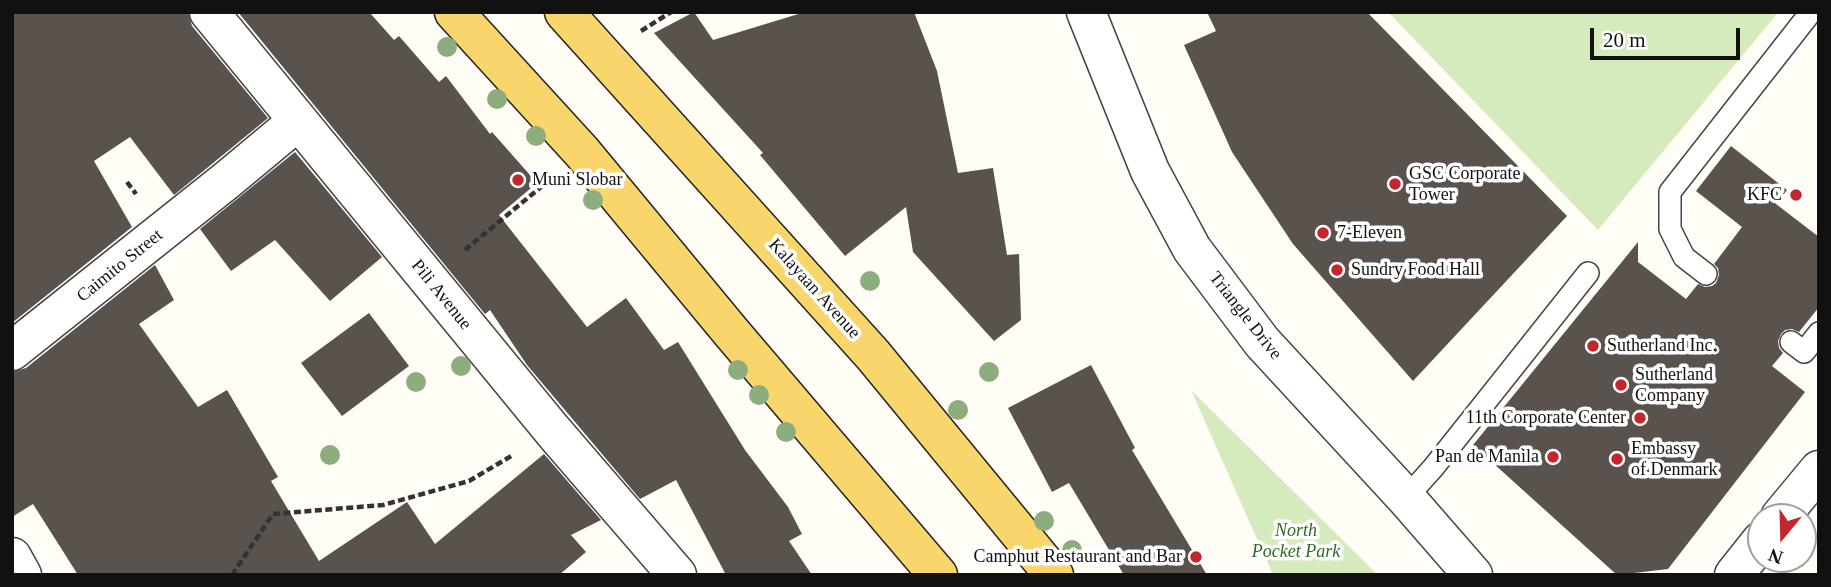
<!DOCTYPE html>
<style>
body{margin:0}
#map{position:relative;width:1831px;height:587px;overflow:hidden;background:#fffdf5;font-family:"Times New Roman",serif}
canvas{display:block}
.frame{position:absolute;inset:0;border:14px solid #111;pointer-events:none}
.north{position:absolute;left:1747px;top:503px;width:70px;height:70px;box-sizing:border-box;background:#fff;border:2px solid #a0a0a0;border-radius:50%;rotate:199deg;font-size:19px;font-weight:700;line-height:28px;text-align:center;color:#111}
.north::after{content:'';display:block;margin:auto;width:24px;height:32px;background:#c4262e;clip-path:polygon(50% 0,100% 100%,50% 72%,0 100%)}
.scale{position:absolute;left:1590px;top:28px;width:150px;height:32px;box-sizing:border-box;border:4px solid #111;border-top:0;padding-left:9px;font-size:21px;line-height:24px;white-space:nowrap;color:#111;-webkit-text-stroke:5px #fff;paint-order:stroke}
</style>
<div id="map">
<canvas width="1831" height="587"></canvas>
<div class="frame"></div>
<div class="north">N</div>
<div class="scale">20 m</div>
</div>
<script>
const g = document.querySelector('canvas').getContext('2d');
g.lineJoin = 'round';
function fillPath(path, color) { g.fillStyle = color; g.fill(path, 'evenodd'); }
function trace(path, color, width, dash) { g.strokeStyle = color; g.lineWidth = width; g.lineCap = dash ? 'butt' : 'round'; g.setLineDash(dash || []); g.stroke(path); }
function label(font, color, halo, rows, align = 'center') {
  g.font = font + ' "Times New Roman",serif'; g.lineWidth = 7; g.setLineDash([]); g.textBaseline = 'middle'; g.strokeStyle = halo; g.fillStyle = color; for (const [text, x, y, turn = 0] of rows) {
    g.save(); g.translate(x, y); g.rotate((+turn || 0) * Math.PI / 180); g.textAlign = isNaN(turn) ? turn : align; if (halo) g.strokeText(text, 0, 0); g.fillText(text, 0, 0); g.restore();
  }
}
const green = new Path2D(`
 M1388 12H1773L1776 15 1598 230Z
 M1191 390 1378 575H1273Z`);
const building = new Path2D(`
 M12 12H188L192 26 268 118 174 195 130 137 94 161 132 227 12 323Z
 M238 12 370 13 394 40 399 36 439 82 446 76 490 134 492 132 537 183 499 215 587 327 626 298 664 350 678 342 745 450 788 507 802 534 789 541 812 575H726L676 480 640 499 527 365 490 310 485 314Z
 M694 12 713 40 805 12H914L937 71 958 173 993 168 1007 255 1019 254 1021 320 994 341 913 252 906 207 845 256 760 155 763 153 654 33Z
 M1207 12H1367L1567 216 1413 381 1293 244 1232 152 1184 45 1216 31Z
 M1731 146 1787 190 1776 204 1819 237V307L1799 332 1792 329 1785 330 1781 334 1778 341 1779 348 1783 353 1772 366 1805 392 1668 569 1617 575 1473 445 1638 242V262L1686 299 1698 284 1705 287 1712 286 1716 283 1719 275 1718 268 1714 264 1742 227 1696 191Z
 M295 152 382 257 330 301 275 240 231 271 200 229Z
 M155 265 174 300 139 324 198 407 227 390 278 477 271 481 319 561 407 502 435 544 544 454 601 520 571 535 586 552 559 575H78L33 504 12 517V372L26 368Z
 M369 313 409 366 342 416 301 363Z
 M1091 365 1135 448 1132 450 1207 575H1124L1069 483 1052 492 1008 408Z`);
const path = new Path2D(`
 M641 31 671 12
 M127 182 136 194
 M465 250 547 182
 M232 575 273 514 383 505 469 481 513 455`);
const lane = new Path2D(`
 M1706 274 1684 257 1670 229V192L1811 12
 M1791 342 1804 352 1819 333
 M1406 498 1433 468 1588 273`);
const street = new Path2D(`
 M209 12 553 431 677 575
 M1086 12 1150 171 1192 249 1262 342 1406 498 1473 575
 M12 351 227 180 298 121
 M1780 517 1819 470
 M12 557 22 575
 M1734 575 1761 541`);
const primary = new Path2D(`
 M454 12 582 152 731 332 938 575
 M564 12 873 355 1054 575`);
const trees = [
 [447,47],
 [497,99],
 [536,136],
 [593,200],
 [870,281],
 [461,366],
 [738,370],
 [989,372],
 [416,382],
 [759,395],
 [958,410],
 [786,432],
 [330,455],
 [1044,521],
 [1072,550]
];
const markers = [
 [518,180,7,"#c4262e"],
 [1395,184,7,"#c4262e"],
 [1796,195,7,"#c4262e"],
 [1323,233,7,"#c4262e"],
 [1337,270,7,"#c4262e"],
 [1593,346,7,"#c4262e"],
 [1621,385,7,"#c4262e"],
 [1640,418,7,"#c4262e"],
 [1553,457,7,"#c4262e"],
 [1617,459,7,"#c4262e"],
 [1196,557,7,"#c4262e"]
];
const poiNames = [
 ["GSC Corporate",1409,174],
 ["Tower",1409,195],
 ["Muni Slobar",532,180],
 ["KFC",1782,195,"right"],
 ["7-Eleven",1337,233],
 ["Sundry Food Hall",1351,270],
 ["Sutherland Inc.",1607,346],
 ["Sutherland",1635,375],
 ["Company",1635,396],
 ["11th Corporate Center",1626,418,"right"],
 ["Embassy",1631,449],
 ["of Denmark",1631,470],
 ["Pan de Manila",1539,457,"right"],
 ["Camphut Restaurant and Bar",1182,557,"right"]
];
const streetNames = [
 ["Caimito Street",120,266,-39],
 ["Kalayaan Avenue",814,289,48],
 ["Pili Avenue",441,295,51],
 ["Triangle Drive",1245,316,52]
];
const parkNames = [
 ["North",1296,531],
 ["Pocket Park",1296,552]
];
fillPath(green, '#d5ebbd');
fillPath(building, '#5a524d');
trace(lane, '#444', 24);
trace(street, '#444', 41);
trace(primary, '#222', 41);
trace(path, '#333', 4.5, [7, 3.5]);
trace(lane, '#fff', 21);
trace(street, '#fff', 38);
trace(primary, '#f9d66b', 38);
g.fillStyle = '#8dad7f';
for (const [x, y] of trees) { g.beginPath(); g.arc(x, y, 10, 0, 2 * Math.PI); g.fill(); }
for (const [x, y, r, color] of markers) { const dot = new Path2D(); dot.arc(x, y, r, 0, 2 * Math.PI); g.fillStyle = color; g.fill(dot); trace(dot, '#fff', 2.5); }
label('18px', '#111', '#fff', poiNames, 'left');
label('18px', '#111', '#fff', streetNames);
label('italic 18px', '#2f6b1f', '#fff', parkNames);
</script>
